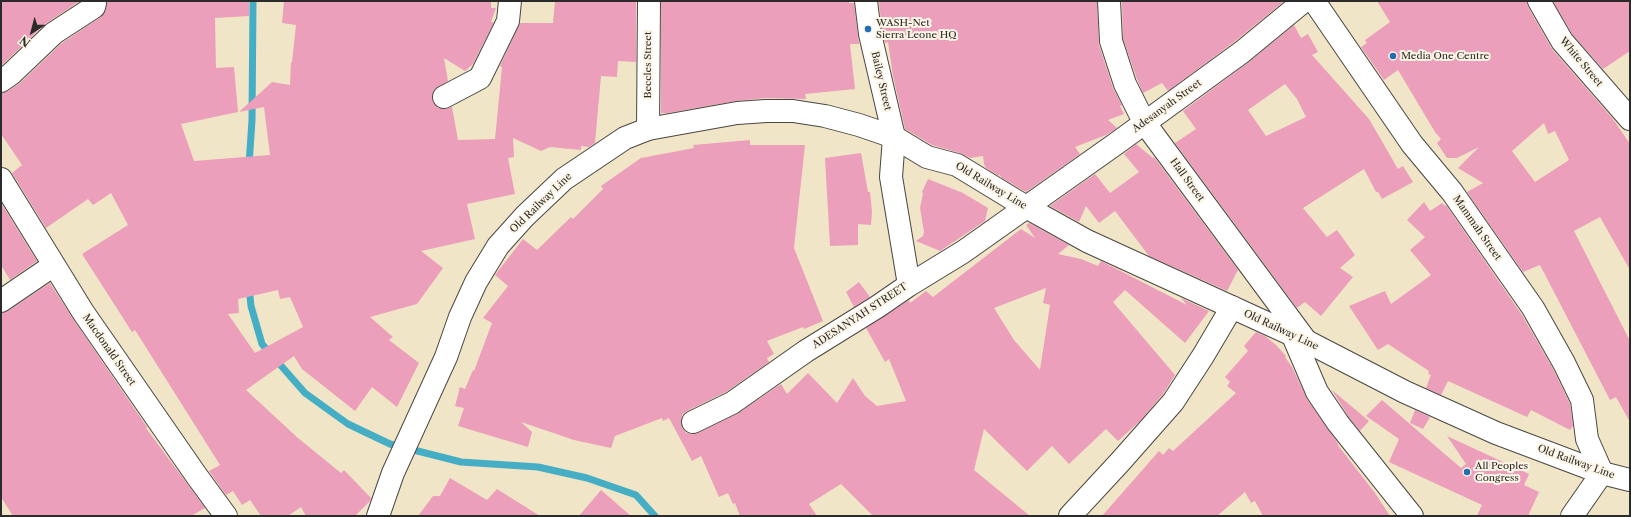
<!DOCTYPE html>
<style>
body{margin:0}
#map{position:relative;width:1631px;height:517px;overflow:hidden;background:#f0e5c7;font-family:"Libre Caslon Text",serif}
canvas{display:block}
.frame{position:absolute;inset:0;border:2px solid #2b2b2b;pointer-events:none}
.north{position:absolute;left:12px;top:12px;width:40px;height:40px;-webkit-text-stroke:3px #fcf5e5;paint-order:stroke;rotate:216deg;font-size:11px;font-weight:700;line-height:16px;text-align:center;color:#2b2b2b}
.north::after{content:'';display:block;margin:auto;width:14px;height:18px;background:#2b2b2b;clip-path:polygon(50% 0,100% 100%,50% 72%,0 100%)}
</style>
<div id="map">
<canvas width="1631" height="517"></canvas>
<div class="frame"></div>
<div class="north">N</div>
</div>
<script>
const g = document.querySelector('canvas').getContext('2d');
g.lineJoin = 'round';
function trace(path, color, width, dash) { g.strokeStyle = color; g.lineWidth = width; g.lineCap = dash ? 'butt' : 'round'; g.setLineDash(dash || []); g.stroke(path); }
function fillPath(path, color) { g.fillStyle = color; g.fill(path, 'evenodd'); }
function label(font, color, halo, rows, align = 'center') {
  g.font = font + ' "Libre Caslon Text",serif'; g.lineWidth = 4; g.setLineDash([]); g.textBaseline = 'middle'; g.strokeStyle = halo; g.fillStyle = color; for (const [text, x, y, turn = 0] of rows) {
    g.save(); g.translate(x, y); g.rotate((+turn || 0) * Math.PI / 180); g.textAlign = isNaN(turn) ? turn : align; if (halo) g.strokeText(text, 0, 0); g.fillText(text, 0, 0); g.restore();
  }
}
const stream = new Path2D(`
 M249 165 252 120 253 1
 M249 287 251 306 262 344 305 393 348 424 390 444 461 462 538 467 587 478 636 495 655 516`);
const building = new Path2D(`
 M1 1H80L45 24 1 66Z
 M107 1H249V16L215 18 216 68 234 67 238 112 181 124 194 161 270 155 264 107 239 112 272 82 290 85 291 62H292L296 25 282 23 284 1H491V8H496L491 22H494L473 64 465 71 444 58 448 81 434 90 432 96 433 102 438 108 444 109 452 107 458 140 495 139 502 67 500 66 520 23H553L555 1H636V62L618 61 617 77 601 76 595 143 589 147 581 146V150L550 147 541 151 513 138 514 157 508 158 515 194 467 204 475 239 421 251 443 268 417 304 370 317 393 337 389 340 419 363 397 407 372 387 355 411 302 369 294 356 246 390 298 438 341 473 344 470 371 498 370 501 355 516H306L301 507 288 516H261L250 500 242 505 233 491 226 495 209 471 220 465 135 330 132 332 82 254 128 225 111 193 93 205 88 199 46 228 12 173 22 165 1 134V93L8 91 20 83 62 43 101 17 106 10ZM278 290 280 299 290 297 303 327 255 353 228 314 239 313 238 299Z
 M661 1H849V3H854L859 44H850L855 89 805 94 806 99 766 98 736 101 668 113H661Z
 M1097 1 1099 45 1113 88 1122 105 1120 106 1124 114 1108 120 1117 128 1106 135 1075 147 1080 154 1026 192 1002 178 999 174V176L986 168 984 164 983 156 970 158 960 153 932 145 905 129 893 76 888 42 885 43 882 32 879 2Z
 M1122 1H1281L1282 3 1234 42 1168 91 1162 83 1143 93 1137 79 1123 39Z
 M1377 1H1527L1528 7 1552 49 1613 119 1630 144V270L1600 217 1574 231 1630 341V422L1616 397 1610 400 1540 265 1523 272 1467 192 1483 183 1458 168 1479 147 1457 158H1447L1437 143 1441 139 1435 132 1398 70 1384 80 1361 47 1367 43 1365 40 1390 22ZM1544 123 1548 134 1555 131 1569 160 1535 182 1512 151Z
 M1553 1H1630V51L1603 69 1572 34Z
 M1294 25 1301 38 1308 34 1318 52 1312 55 1369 119 1398 169 1403 166 1413 182 1382 199 1378 192H1376L1364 169 1303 208 1327 237 1337 230 1355 255 1340 268 1353 277 1321 316 1305 302 1297 308 1175 143 1196 129 1183 111 1249 62ZM1285 84 1297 99 1306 117 1266 136 1248 110Z
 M750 140V145H805L794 248 823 321 804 329 803 327 767 341 774 354 767 358 769 362 726 392 687 411 682 415 681 422 682 428 686 433 693 434 698 433 737 414 781 384 787 394 808 373 837 403 853 378 865 396 877 406 906 401 889 359 885 362 866 328 909 300 910 303 926 291 933 297 1021 229 1035 238 1026 225 1029 223 1069 245 1058 254 1081 259 1098 266 1101 261 1187 305 1181 298 1209 311 1185 343 1125 290 1113 302 1175 375 1163 394 1140 421 1118 441 1106 429 1069 464 1052 446 1027 471 984 429 974 470 1030 516H873L841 484 809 504 817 516H740L735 503 733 504 728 493 719 497 701 456 692 461 669 418 663 421 662 418 615 436 611 448 574 440 521 422 532 432 528 447 458 426 464 408 455 406 460 387 465 389 473 370 474 371 492 323 483 318 508 286 495 275 523 239 537 250 571 217 573 219 603 189 601 186 641 158 694 148 693 145ZM1046 288 1043 303 1050 305 1040 370 1014 340 994 308Z
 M1136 144 1153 158 1154 157 1238 270 1227 291 1149 256 1115 211 1099 223 1086 206 1079 222 1050 206 1095 174 1110 193 1139 172 1124 154Z
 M861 153 868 192H870L872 212 871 225 858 224V245L830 246 825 158Z
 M928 179 963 193 988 208 985 221 940 251 916 241 923 236 924 232 920 208 923 194 922 192Z
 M1424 202 1430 211 1442 203 1445 206 1446 205 1522 315 1553 369 1570 404 1573 426 1570 430 1531 410 1527 417 1448 381 1441 395 1426 388 1431 375 1428 374 1429 371 1388 344 1378 350 1349 306 1385 291 1391 304 1431 275 1410 250 1425 237 1407 220Z
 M1 203 37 261 10 280 1 265Z
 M859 282 870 297 854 307 846 292Z
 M50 283 73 319 147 427 146 428 205 508 191 516H13L1 497V313L8 311Z
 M1256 332 1265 336 1276 345 1286 356 1285 357 1292 367 1307 399 1339 445 1337 444 1375 493 1390 516H1263L1255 501 1251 503 1245 492 1217 516H1102L1159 451 1163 455 1169 448 1173 451 1236 393 1227 386 1230 382 1225 377 1248 351 1244 346Z
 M1332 390 1369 421 1360 431 1348 416Z
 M1382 400 1461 468 1466 464 1447 436 1529 474 1524 485 1539 492 1528 516H1477L1482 505 1389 462 1399 439 1366 416Z
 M1415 410 1430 417 1423 429 1410 423Z
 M450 478 487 500 497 489 540 516H418L433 496H440Z
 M601 490 631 516H579Z`);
const minor = new Path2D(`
 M866 1 870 34 894 137 891 177 909 285
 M1109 1 1111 41 1125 84 1144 122 1306 341
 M1314 1 1412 144 1452 192 1533 308 1564 363 1582 400 1587 439 1602 473
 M1539 1 1562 41 1630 119
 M1 81 11 74 54 33 94 7 95 3 94 1
 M444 97 480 78 508 21 510 1
 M648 129 649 1
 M1 179 83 312 196 475 226 516
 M1 301 54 265
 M1293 336 1317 392 1338 423 1412 516
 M693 422 732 403 806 351 877 307 909 285 963 252 1117 143 1242 52 1304 1
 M1070 516 1120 462 1173 402 1203 356 1232 307`);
const tertiary = new Path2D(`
 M378 516 393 473 446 357 460 317 476 282 498 246 525 216 564 179 625 138 648 129 737 113 766 111H793L825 116 859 125 894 137 927 157 957 165 1026 207 1087 241 1306 341 1405 392 1496 433 1602 473 1630 480
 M1572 516 1602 473`);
const markers = [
 [868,29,4,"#1f6fb2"],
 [1393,56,4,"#1f6fb2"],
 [1467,472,4,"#1f6fb2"]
];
const poiNames = [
 ["WASH-Net",876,23],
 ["Sierra Leone HQ",876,35],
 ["Media One Centre",1401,56],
 ["All Peoples",1475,466],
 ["Congress",1475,478]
];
const streetNames = [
 ["White Street",1581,62,50],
 ["Beccles Street",648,65,-90],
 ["Bailey Street",881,81,77],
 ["Adesanyah Street",1167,106,-36],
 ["Hall Street",1187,180,54],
 ["Old Railway Line",991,186,31],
 ["Old Railway Line",541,203,-44],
 ["Mammah Street",1477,228,55],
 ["ADESANYAH STREET",860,316,-33],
 ["Old Railway Line",1281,330,25],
 ["Macdonald Street",109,350,55],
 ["Old Railway Line",1576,462,20]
];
trace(stream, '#45aec5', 7);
fillPath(building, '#ec9fbb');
trace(minor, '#494742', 24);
trace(tertiary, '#494742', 24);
trace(minor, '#fff', 22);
trace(tertiary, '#fff', 22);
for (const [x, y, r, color] of markers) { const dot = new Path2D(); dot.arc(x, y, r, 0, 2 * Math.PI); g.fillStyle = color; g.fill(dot); trace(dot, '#fcf5e5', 1.5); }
label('10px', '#2b2b2b', '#fcf5e5', poiNames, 'left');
label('10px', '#2b2b2b', '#fcf5e5', streetNames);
</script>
